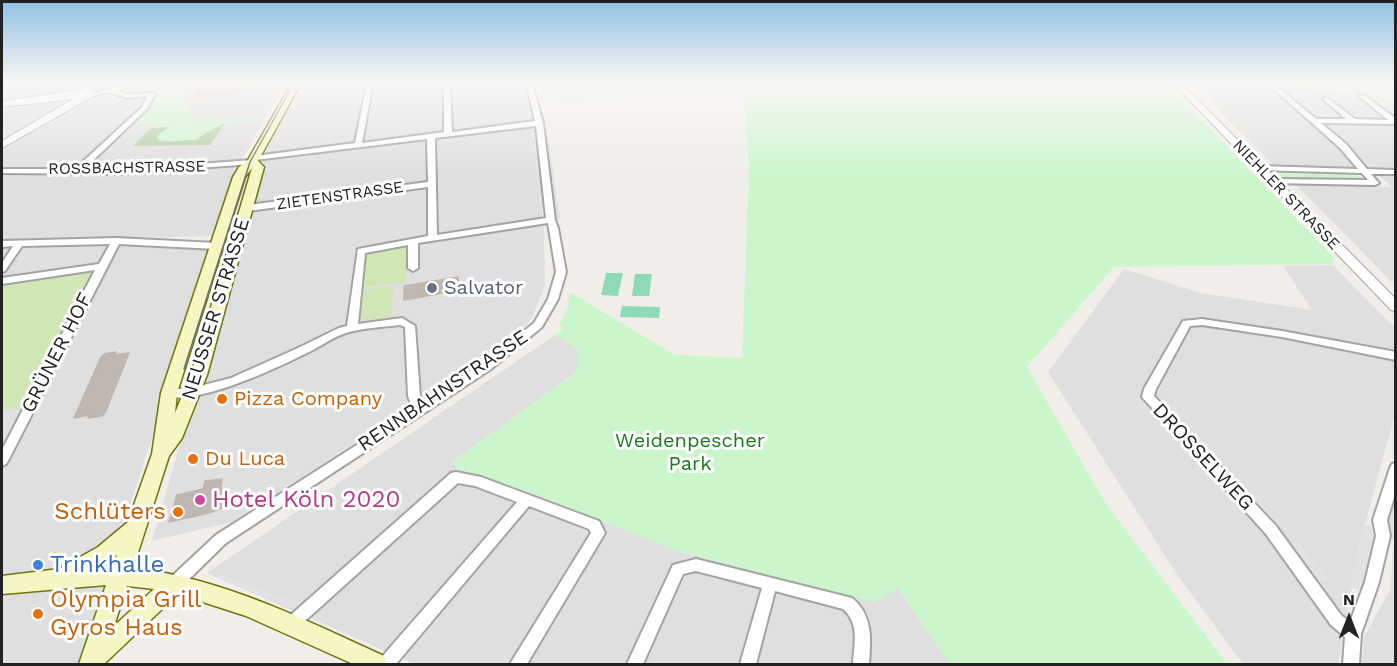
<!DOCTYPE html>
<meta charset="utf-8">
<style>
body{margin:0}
#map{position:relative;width:1397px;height:666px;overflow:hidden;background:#f1eee9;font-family:"Work Sans",sans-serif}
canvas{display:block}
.frame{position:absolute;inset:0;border:3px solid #222;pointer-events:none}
.north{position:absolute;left:1319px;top:588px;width:60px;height:60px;-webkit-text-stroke:4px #fff;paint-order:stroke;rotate:0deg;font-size:16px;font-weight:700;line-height:24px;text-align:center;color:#222}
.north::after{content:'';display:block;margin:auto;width:21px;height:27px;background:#222;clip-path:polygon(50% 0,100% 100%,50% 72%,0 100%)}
</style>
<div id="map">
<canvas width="1397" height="666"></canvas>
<div class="frame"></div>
<div class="north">N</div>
</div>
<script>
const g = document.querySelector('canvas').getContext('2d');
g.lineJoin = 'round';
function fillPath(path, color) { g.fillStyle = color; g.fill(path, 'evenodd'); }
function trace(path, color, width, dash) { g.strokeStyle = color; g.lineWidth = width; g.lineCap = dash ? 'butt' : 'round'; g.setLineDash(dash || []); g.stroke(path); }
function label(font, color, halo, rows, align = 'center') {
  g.font = font + ' "Work Sans",sans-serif'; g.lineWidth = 6; g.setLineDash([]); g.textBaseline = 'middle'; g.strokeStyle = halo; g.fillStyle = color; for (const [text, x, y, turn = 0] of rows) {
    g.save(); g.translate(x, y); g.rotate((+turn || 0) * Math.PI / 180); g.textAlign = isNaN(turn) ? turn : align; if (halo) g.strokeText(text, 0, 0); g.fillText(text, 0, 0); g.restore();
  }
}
const residential = new Path2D(`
 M2 83H286L241 161 214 236 2 241V147L9 137 6 136 2 121Z
 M303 83H524L534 119 544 230 545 286 532 318 508 344 232 522 152 541 262 160Z
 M1192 83H1395V281H1391L1295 184 1392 187 1375 172 1376 169 1273 165Z
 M93 241 215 245 78 664H2V244Z
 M1333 265 1396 329 1395 414 1358 550 1338 664H1243L1178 576 1048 372 1124 269 1201 293 1312 310 1283 266Z
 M555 335 578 349V368L574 374 452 462 458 469 874 602 898 588 950 664H415L207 573Z
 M1395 491V664H1362L1364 637 1390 590 1394 541 1386 522Z`);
const grass = new Path2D(`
 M403 246 406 248V282L363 288 367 253Z
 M94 272 27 406 2 410V285Z
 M393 286 392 316 367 321 361 319 363 290Z`);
const forest = new Path2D(`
 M225 123 210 145 133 146 151 128 171 126 161 141C188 144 203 134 225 123Z`);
const park = new Path2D(`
 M144 83H184V99L194 121 263 117 260 120 222 123 195 140 161 141 158 140 157 136 169 127 151 128 153 124 130 126 151 108 156 94 153 91 128 93 122 90Z
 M539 83H1166L1332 256 1334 264 1114 267 1027 367 1106 504 1227 664H950L898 588 874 602 680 552 528 492 458 469 452 462 574 374 578 367V349L555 335 563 329 559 325 567 308 570 292 675 355 742 358 749 171 744 98 707 90 567 101 543 96Z
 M1274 83H1362L1395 87V100L1301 87 1298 84Z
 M1266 169 1352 172 1365 180 1276 179Z`);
const pitch = new Path2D(`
 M606 273H623L618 296 601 295Z
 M635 274H652L649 296H632Z
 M622 306 660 307 659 318 620 317Z`);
const parking = new Path2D(`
 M547 128 560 219H554L543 130Z
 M532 134H537L546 210 540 211Z
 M26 409 11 439 2 440V413Z
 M1364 525H1370L1374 538 1361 589 1349 588Z
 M1298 543 1330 580 1319 586 1287 544Z
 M222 575 300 603 297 608 219 579Z`);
const building = new Path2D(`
 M244 83 237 94 197 96 195 86Z
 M458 277 459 290 404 300V286Z
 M116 352 115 355 129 353 105 413 102 416 88 418 89 415 74 418 101 357 104 354Z
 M222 479 221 488 228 506 209 513 169 522 177 495 203 489 205 481Z`);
const minor = new Path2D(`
 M78 83H85L90 88 87 93H83V88Z
 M132 83H142L117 90 127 94 154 93 155 94 147 109 84 169 118 170 252 160 256 162 252 164 118 174 2 173V169H75L142 107 147 96 126 98 109 92 93 96 90 94Z
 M367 83H373L362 143 444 132V83H450L452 132 535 121 526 83H532L543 123 555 220 558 228 566 272 558 299 542 327 491 369 226 543 180 588 175 590 170 588 168 583 170 578 216 535 413 409 408 396 405 327 400 325C383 327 362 328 346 333 333 337 321 346 309 352 277 368 199 405 165 396L163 393 165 390 192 388 231 378 298 348 339 328 347 326 358 249 428 236V187L248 211 244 208 248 205 428 182 427 139 255 160 251 158 255 156 355 143ZM536 126 546 218 437 235 435 138ZM548 223 556 272 548 299 534 323 483 363 422 402 420 396 415 326 402 318 358 324 365 253 408 245V268L413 271 418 268V243Z
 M1267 83H1273L1316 119H1346L1324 100 1323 99 1326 97 1355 119 1388 120 1359 96 1364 95 1396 119V124L1321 123 1346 144 1367 169 1396 170V174H1371L1379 183 1375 185 1270 183V179H1273L1368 180 1362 173 1257 170V166H1260L1358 169 1340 148Z
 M116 238 216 243 221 246 216 249 119 244 8 461 6 464 2 466V450L95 270 2 284V278L99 264 110 244 22 246 5 271 2 272V263L13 246 2 247V241Z
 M1202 319 1282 331 1396 352V360L1282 337 1202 325 1190 326 1156 389 1154 396 1276 526 1341 615 1350 622 1365 582 1376 536 1373 520 1390 468 1392 464 1396 463V491L1387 520 1390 536 1379 582 1361 634 1359 664H1343L1345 637 1331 625 1266 534 1142 397 1144 389 1183 321Z
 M456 472 481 477 599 521 605 533 527 664H510L591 533 589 529 529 506 396 664H378L380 659 517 502 475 486 458 483 295 630 290 632 285 630 282 625 285 620 451 473Z
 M696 559 852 598C873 615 871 640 869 664H853C854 644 860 624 843 609L775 591 756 664H740L762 588 696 571 683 574 643 664H627L673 565Z`);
const tertiary = new Path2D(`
 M1173 83H1181L1396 299V311L1391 310Z
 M88 89 97 94 2 148V141L73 99 2 107V101Z`);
const secondary = new Path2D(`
 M292 83H301L258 161 264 167 207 375 182 438 169 456 133 568C222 578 303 619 384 656L387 664H353L246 616 178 594 104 664H79L106 585 2 594V576L59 569 98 547 128 522 152 454 161 393 233 177 239 167 248 160ZM252 168 191 375 175 413 177 393 245 177ZM117 555 113 567H100ZM127 586 154 589 114 626Z`);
const tram = new Path2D(`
 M184 369 250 162 294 83`);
const markers = [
 [432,288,6,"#6b7280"],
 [222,399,6,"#e8710a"],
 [193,459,6,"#e8710a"],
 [200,500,6,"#d1479c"],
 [178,512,6,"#e8710a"],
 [38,565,6,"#3f7fe0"],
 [38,614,6,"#e8710a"]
];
const farStreetnames = [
 ["ROSSBACHSTRASSE",127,168,-1],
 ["NIEHLER STRASSE",1286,195,46],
 ["ZIETENSTRASSE",340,196,-8]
];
const worshipNames = [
 ["Salvator",444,288]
];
const streetNames = [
 ["NEUSSER STRASSE",216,309,-73],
 ["GRÜNER HOF",57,353,-63],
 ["RENNBAHNSTRASSE",443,391,-34],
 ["DROSSELWEG",1203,457,47]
];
const foodNames = [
 ["Pizza Company",234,399],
 ["Du Luca",205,459]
];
const parkNames = [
 ["Weidenpescher",690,441],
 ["Park",690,464]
];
const nearHotelnames = [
 ["Hotel Köln 2020",212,500]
];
const nearFoodnames = [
 ["Schlüters",166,512],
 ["Olympia Grill",50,600,"left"],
 ["Gyros Haus",50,628,"left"]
];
const nearShopnames = [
 ["Trinkhalle",50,565]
];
fillPath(residential, '#e0dfdf');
fillPath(grass, '#cfe7b4');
fillPath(forest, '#b0cda1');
fillPath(park, '#cbf6cc');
fillPath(pitch, '#8ed9b8');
fillPath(parking, '#e2e2e2');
fillPath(building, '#bfb7b2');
trace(building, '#c2b5ac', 1.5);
trace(minor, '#a3a3a3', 4);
trace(tertiary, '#a3a3a3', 2);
trace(secondary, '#6e740e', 3);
fillPath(minor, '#fff');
fillPath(tertiary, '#fff');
fillPath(secondary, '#f6f6c3');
trace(tram, '#707070', 1.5);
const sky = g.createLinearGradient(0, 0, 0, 176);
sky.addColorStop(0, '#90c0e3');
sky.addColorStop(0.47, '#f9f7f5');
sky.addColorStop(1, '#f9f7f500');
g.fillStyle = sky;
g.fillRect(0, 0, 1397, 176);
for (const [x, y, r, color] of markers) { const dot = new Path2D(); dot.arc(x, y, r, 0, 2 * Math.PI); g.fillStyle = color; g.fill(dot); trace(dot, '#fff', 2); }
label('16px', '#222', '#fff', farStreetnames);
label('20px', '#5b616d', '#fff', worshipNames, 'left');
label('20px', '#222', '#fff', streetNames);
label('20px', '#c56008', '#fff', foodNames, 'left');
label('20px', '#157b18', '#fff', parkNames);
label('24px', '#b23c85', '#fff', nearHotelnames, 'left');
label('24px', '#c56008', '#fff', nearFoodnames, 'right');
label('24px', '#366cbe', '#fff', nearShopnames, 'left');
</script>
